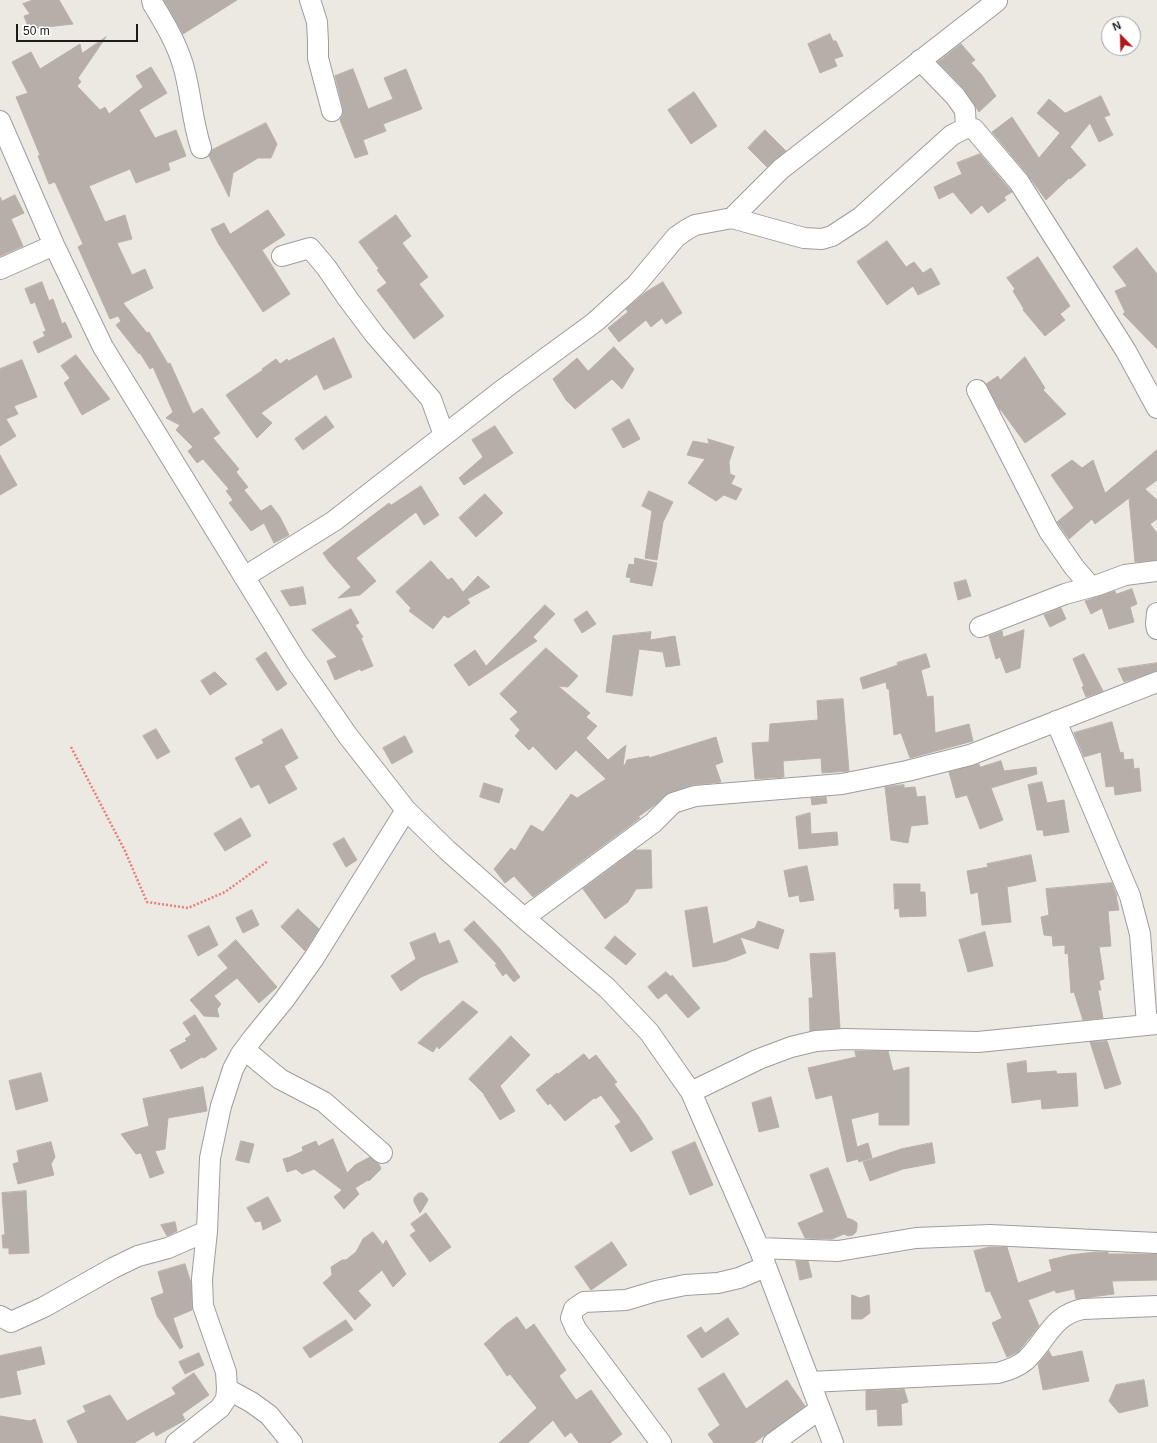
<!DOCTYPE html>
<style>
body{margin:0}
#map{position:relative;width:1157px;height:1443px;overflow:hidden;background:#ece9e3;font-family:Helvetica,sans-serif}
canvas{display:block}
.north{position:absolute;left:1101px;top:16px;width:40px;height:40px;box-sizing:border-box;background:#fff;border:1px solid #a4a4a4;border-radius:50%;rotate:337deg;font-size:11px;font-weight:700;line-height:16px;text-align:center;color:#1c1c1c}
.north::after{content:'';display:block;margin:auto;width:14px;height:18px;background:#b2171e;clip-path:polygon(50% 0,100% 100%,50% 72%,0 100%)}
.scale{position:absolute;left:16px;top:24px;width:122px;height:18px;box-sizing:border-box;border:2px solid #1c1c1c;border-top:0;padding-left:5px;font-size:12px;line-height:14px;white-space:nowrap;color:#1c1c1c;-webkit-text-stroke:3px #fff;paint-order:stroke}
</style>
<div id="map">
<canvas width="1157" height="1443"></canvas>
<div class="north">N</div>
<div class="scale">50 m</div>
</div>
<script>
const g = document.querySelector('canvas').getContext('2d');
g.lineJoin = 'round';
function fillPath(path, color) { g.fillStyle = color; g.fill(path, 'evenodd'); }
function trace(path, color, width, dash) { g.strokeStyle = color; g.lineWidth = width; g.lineCap = dash ? 'butt' : 'round'; g.setLineDash(dash || []); g.stroke(path); }
const building = new Path2D(`
 M33 0H59L73 24 29 29 24 16 30 14 23 4Z
 M164 0H237L183 34Z
 M830 34 833 41H836L843 56 834 59 837 66 820 73 808 44Z
 M106 37 78 78 81 82 77 86 100 110 105 107 109 114 143 87 136 76 151 67 167 93 139 110 155 138 176 130 186 156 168 163 170 170 136 183 130 169 89 186 105 222 125 215 132 239 117 243 132 275 145 269 153 288 123 303 147 333 149 332 168 364 170 363 193 414 202 408 220 433 213 438 239 469 236 472 248 487 244 490 261 511 271 505 280 517 289 535 274 543 264 523 251 531 229 503 233 500 226 491 229 489 203 459 197 463 188 451 193 447 176 430 180 425 166 418 173 412 153 367 150 369 140 353 139 354 116 325 121 321 118 316 110 319 78 247 83 244 55 182 49 184 38 156 40 155 16 97 28 93 12 62 31 52 40 69 80 44 82 53Z
 M961 44 975 60 971 63 981 74 996 96 979 112 964 89 938 62Z
 M353 69 368 109 393 99 384 78 406 69 422 109 383 124 386 131 363 140 368 154 355 158 340 120 343 114V108L335 76Z
 M694 92 717 126 691 144 668 110Z
 M1101 96 1110 115 1104 117 1113 135 1099 142 1090 123 1070 147 1086 165 1070 179 1069 178 1046 200 1028 175 992 132 1012 117 1039 158 1060 133 1037 113 1049 99 1065 113Z
 M266 123 277 144 271 158H258L233 173 229 197 209 156 212 150Z
 M765 130 786 151 767 167 748 148Z
 M980 154 1012 192 1004 197 1006 200 988 213 982 205 971 214 953 192 939 199 934 187 962 174 957 163Z
 M15 195 24 213 11 219 23 246 0 256V197L2 201Z
 M268 210 285 235 262 250 290 294 263 312 218 243 211 229 224 223 230 234Z
 M396 215 411 236 402 243 428 277 419 284 444 316 414 339 377 290 387 283 377 270 379 269 359 242Z
 M887 241 906 267 914 262 923 273 931 268 940 284 918 295 913 286 887 305 857 262Z
 M1137 248 1157 274V349L1123 314 1125 312 1115 291 1127 286 1113 267Z
 M1038 257 1070 306 1060 314 1065 320 1045 336 1023 310 1024 309 1013 291 1015 289 1007 278Z
 M42 282 49 301 53 299 62 324 65 322 72 337 38 353 33 342 45 336 43 332 46 331 35 302 31 304 25 289Z
 M663 282 682 313 666 324 662 318 651 327 646 320 619 342 608 328 628 312 626 309 646 292Z
 M334 338 352 377 324 390 317 374 261 413 272 423 257 438 226 395 263 370 262 369 276 359 280 364 287 359 288 361Z
 M614 347 634 369 622 389 612 379 575 409 566 400 553 379 577 358 588 371Z
 M76 355 110 399 82 415 64 383 70 378 61 366Z
 M1025 357 1045 388 1043 390 1066 414 1025 443 1001 410H1000L986 384 998 376 1000 380Z
 M22 360 37 397 14 406 18 414 6 419 16 436 0 446V369Z
 M326 416 334 427 303 450 295 439Z
 M629 419 640 439 623 448 612 429Z
 M495 426 513 453 464 485 459 478 483 457 472 440Z
 M708 439 734 447 729 462 730 474 735 476 731 484 742 489 736 500 724 495 716 501 688 483 705 459 687 455 693 441 709 444Z
 M1157 450V480L1145 489 1157 500V519L1150 524 1157 533V560L1135 562 1129 498 1095 524 1092 519 1069 539 1057 522 1074 508 1051 475 1072 460 1082 468 1093 460 1105 493Z
 M0 455 17 485 0 495Z
 M421 486 439 515 424 525 416 512 356 558 376 581 360 595 338 598 351 587 329 562 323 553 389 503 391 505Z
 M649 491 673 502 663 522 657 560 645 558 652 511 642 506Z
 M485 494 503 513 476 537 459 518Z
 M635 558 657 563 652 586 630 582 631 578 626 577 629 564 634 565Z
 M431 561 448 580 452 578 463 592 478 576 490 587 467 599 470 603 448 618 444 615 433 629 409 611 411 608 396 592Z
 M966 580 971 596 958 600 954 583Z
 M303 587 306 604 290 606 281 591Z
 M1132 589 1137 604 1130 607 1134 622 1109 629 1102 608 1091 614 1085 601 1115 591 1116 594Z
 M545 605 555 614 533 637 537 641 469 686 454 665 475 650 486 666Z
 M1061 608 1066 619 1050 627 1044 615Z
 M351 609 359 623 355 625 363 637 361 638 373 666 361 671 360 669 335 680 327 661 337 657 312 630Z
 M587 611 596 624 582 633 574 620Z
 M1024 630 1020 668 1006 673 1000 657 996 659 989 636 1002 631 1003 637Z
 M651 632 650 640 675 636 680 665 666 667 663 652 639 649 632 696 606 692 613 636Z
 M546 648 578 676 568 687 558 686 590 713 586 717 597 726 586 738 608 760 626 745 623 765H625L627 760 649 756V758L716 737 723 762 715 765 721 782 692 785 665 795 656 804 638 817 640 818 533 897 514 876 505 883 494 869 511 848 515 851 531 825 543 832 571 794 577 798 606 779 576 750 556 770 533 746 529 750 515 736 520 730 510 719 518 712 500 694Z
 M266 652 287 684 277 691 256 659Z
 M926 654 930 667 921 670 927 697 933 696 935 733 969 724 973 741 910 758 901 733 894 735 889 689H887L886 682 863 689 860 678 898 665 897 663Z
 M1084 654 1103 691 1086 697 1082 687 1084 686 1073 659Z
 M1157 663V671L1124 682 1118 669Z
 M215 672 227 684 210 695 201 681Z
 M843 699 849 771 822 773 821 758 783 761 784 777 755 779 752 743 769 742 770 724 818 720 817 701Z
 M1112 722 1120 753 1123 752 1124 760 1133 759 1134 769 1139 768 1141 791 1115 795 1114 786 1106 787 1101 752 1084 757 1074 733Z
 M156 729 170 752 157 759 143 736Z
 M282 729 298 758 284 766 297 789 269 804 259 784 251 788 235 758 264 743 262 740Z
 M405 736 413 752 392 764 383 748Z
 M1001 761 1004 771 1036 767 1037 774 991 788 1003 820 980 829 967 795 956 798 949 772 979 764 980 767Z
 M1042 782 1047 803 1064 800 1069 832 1044 836 1043 830H1037L1028 785Z
 M484 783 503 789 499 803 480 797Z
 M904 785V788L915 787 917 797 925 796 928 824 911 826 908 843 891 840 885 787Z
 M826 797 827 803 812 805 811 798Z
 M810 813 811 834 837 832 838 845 799 849 796 817Z
 M241 818 251 836 225 851 214 834Z
 M344 838 357 860 346 867 333 844Z
 M635 850H651L652 888 636 889 628 902 605 919 583 889Z
 M1031 855 1036 881 1007 887 1011 922 982 925 978 892 971 894 967 871 988 867 987 864Z
 M807 866 814 900 800 902 799 895 789 897 784 871Z
 M1112 883 1117 896H1116L1119 910 1108 911 1111 946 1099 947 1104 979 1099 981 1101 990H1098L1103 1018 1083 1020 1074 992 1071 993 1068 953 1065 954V945L1053 946 1052 936 1044 935 1041 917 1049 915 1046 889Z
 M894 884H920V892H925L926 916 900 917 899 908 895 909Z
 M707 907 713 944 755 928 758 921 784 930 778 949 740 937 746 953 726 961 693 967 685 911Z
 M298 909 319 929 305 951 281 927Z
 M252 910 259 925 243 933 236 918Z
 M474 921 500 949 520 977 514 982 506 973 503 976 495 965 497 964 464 930Z
 M209 926 218 945 198 956 188 936Z
 M985 932 993 966 968 972 959 940Z
 M435 933 439 944 449 940 458 962 421 977 401 991 391 976 416 959 410 943Z
 M615 936 636 954 626 965 605 948Z
 M236 940 277 987 259 1003 237 978 214 996 221 1004 217 1009 219 1017 204 1016 190 1000 228 968 218 956Z
 M835 953 840 1028 810 1031 809 998H813L810 954Z
 M666 972 671 977 672 975 700 1008 688 1018 666 993 658 999 648 987Z
 M463 1001 478 1012 439 1049 437 1046 433 1052 418 1043Z
 M195 1015 217 1049 204 1058 202 1057 181 1069 170 1050 187 1041 185 1039 191 1035 183 1023Z
 M511 1036 530 1055 500 1086 515 1111 500 1120 484 1095V1094L469 1079Z
 M1107 1041 1121 1084 1105 1089 1090 1042Z
 M855 1051H888L893 1071 909 1067V1125H879V1112L851 1119 857 1147 868 1143 872 1158 859 1162 858 1159 847 1162 832 1095 816 1099 808 1068 856 1057Z
 M584 1054 589 1060 596 1055 617 1082 614 1084 639 1117 653 1139 631 1152 615 1126 621 1122 601 1095 595 1099 594 1098 565 1121 550 1103 548 1105 536 1090 557 1073 558 1074Z
 M1026 1061 1027 1073 1056 1071 1057 1074 1076 1073 1078 1106 1042 1109 1041 1099 1012 1103 1007 1064Z
 M41 1073 48 1101 16 1110 9 1081Z
 M203 1087 207 1111 168 1118 165 1149 155 1151 164 1173 150 1178 141 1153 136 1154 121 1134 149 1126 143 1099Z
 M771 1097 779 1127 759 1132 752 1103Z
 M333 1139 347 1173 355 1165 370 1157 379 1164 381 1169 369 1181 368 1180 355 1188 359 1194 344 1209 334 1197 342 1190 314 1169 302 1174 296 1169 287 1172 283 1159 290 1157 303 1151 302 1147 316 1141 318 1146Z
 M241 1141 254 1144 249 1163 236 1160Z
 M51 1142 55 1157 51 1164 54 1175 18 1184 13 1164 19 1162 17 1151Z
 M695 1142 713 1185 690 1195 672 1152Z
 M932 1143 935 1163 903 1169 870 1181 863 1162 901 1149Z
 M828 1168 847 1218 853 1220 857 1223V1227L856 1232 853 1235 848 1236 844 1234 832 1239 805 1238 798 1223 824 1212 810 1175Z
 M26 1191 29 1253 9 1254V1248H3L2 1235H5L2 1193Z
 M419 1193H423L428 1199 427 1202 420 1213 414 1202V1198Z
 M268 1197 281 1221 263 1230 261 1221 255 1222 247 1208Z
 M426 1213 451 1247 430 1262 410 1235 416 1231 411 1224Z
 M175 1222 177 1231 167 1236 161 1225Z
 M373 1232 383 1245 386 1240 406 1274 393 1287 382 1270 358 1291 371 1305 355 1320 323 1283 332 1275 331 1267 342 1260H346L356 1252 363 1239Z
 M612 1242 627 1265 591 1290 575 1267Z
 M990 1247H1007L1018 1283 1052 1271 1049 1260 1070 1255 1095 1252H1108V1254H1157V1280L1112 1281 1114 1294 1076 1299 1074 1289 1056 1293 1055 1290 1028 1300 1039 1326 1018 1352 1007 1357 992 1323 1002 1318 990 1291 986 1292 974 1251Z
 M796 1261H808L812 1277 800 1280Z
 M185 1264 191 1283 192 1310 173 1318 183 1347 180 1349 157 1316 151 1298 164 1293 158 1272Z
 M852 1295 860 1298 869 1295 870 1313 862 1319H852Z
 M517 1317 526 1330 534 1324 566 1370 559 1376 576 1400 591 1390 622 1434 610 1443H579L571 1432 565 1437 553 1420 528 1443H499L537 1408 510 1374 507 1376 491 1352 484 1344 505 1325Z
 M728 1318 739 1334 702 1358 687 1336 701 1327 705 1333Z
 M346 1320 353 1330 310 1358 303 1348Z
 M41 1347 45 1364 16 1371 21 1394 0 1398V1356Z
 M1049 1351 1052 1357 1082 1351 1089 1381 1043 1390 1038 1364Z
 M199 1353 204 1365 185 1374 179 1362Z
 M194 1373 209 1395 182 1414 185 1420 156 1436 154 1431 134 1443H78L67 1421 86 1412 83 1406 110 1395 127 1421 176 1394 172 1388Z
 M724 1373 746 1409 787 1380 805 1406 754 1443H714L708 1434 720 1425 698 1389Z
 M1144 1380 1148 1406 1119 1413 1109 1401 1116 1385Z
 M904 1389 908 1402 901 1404 902 1425 878 1426 877 1409 866 1410V1391Z
 M0 1416 30 1421 35 1419 43 1443H0Z`);
const path = new Path2D(`
 M71 747 125 851 147 902 188 908 225 892 268 861`);
const minor = new Path2D(`
 M152 0 153 4C165 24 176 42 183 65 191 92 192 121 201 148
 M310 0 317 22 318 42V58L332 111
 M920 60 955 96 965 110 966 128
 M0 121 54 245 103 347 296 661 348 736 406 810 447 850 524 918 607 988 649 1032 691 1092 759 1248 833 1443
 M732 218 781 169 997 1
 M282 256 310 248 326 267 348 299 375 335 431 399 444 435
 M0 269 54 245
 M977 390 1049 531 1074 567 1091 587
 M244 577 334 521 505 388 595 322 636 285 676 237 686 230 695 225 732 218 804 238 822 239 832 236 861 217 952 135 966 128 974 129 1019 182 1126 351 1157 408
 M1157 613 1156 624 1157 629
 M980 627 1065 594 1098 585 1125 575 1157 571
 M1056 721 1130 896 1140 934 1147 1025
 M524 918 653 823 673 803 695 796 842 784 907 771 970 755 1157 682
 M245 1050 280 1079 324 1102 382 1153
 M691 1092 759 1059 791 1047 816 1041 845 1039 978 1042 1157 1024
 M759 1248 838 1251 916 1238 990 1235 1157 1243
 M0 1316 11 1322 44 1307 113 1268 138 1256 168 1248 207 1231
 M810 1382 998 1373C1008 1370 1018 1367 1026 1360 1047 1340 1052 1315 1083 1309L1157 1306
 M227 1389 251 1402 269 1415 292 1443
 M176 1443 220 1408 226 1399 227 1389 226 1372 203 1306 202 1279 207 1231 210 1158 221 1106 233 1069 241 1054 253 1038 284 1000 314 958 406 810
 M661 1443 576 1329 571 1318 574 1309 584 1302 626 1300 656 1291 685 1285 718 1283 739 1278 765 1267
 M773 1443 820 1409`);
fillPath(building, '#b5aea9');
trace(building, '#bcb0a7', 1);
trace(minor, '#9d9d9d', 22);
trace(path, '#e97e78', 2.5, [2, 2]);
trace(minor, '#fff', 20);
</script>
